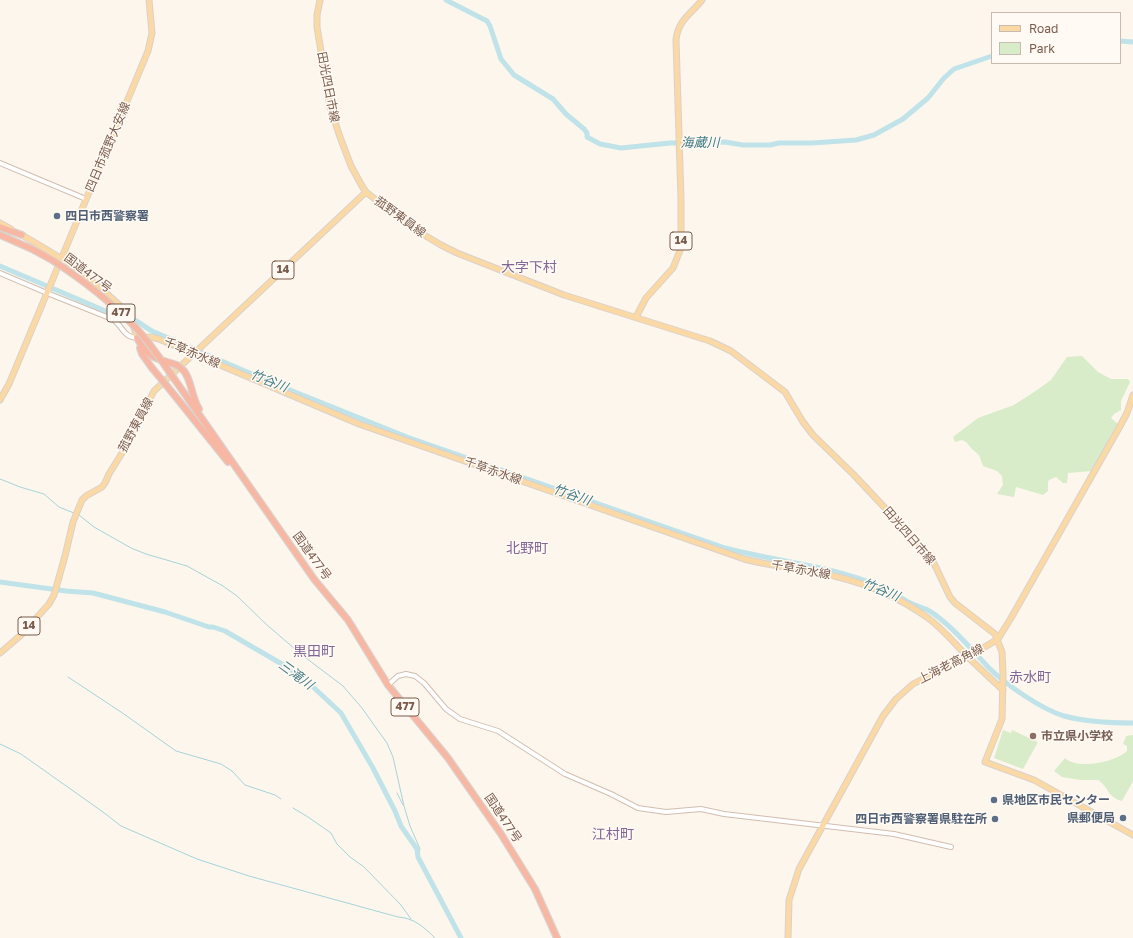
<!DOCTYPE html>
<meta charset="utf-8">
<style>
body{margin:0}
#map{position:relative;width:1133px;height:938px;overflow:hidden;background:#fdf6ec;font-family:"Golos Text",sans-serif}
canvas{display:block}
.legend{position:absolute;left:991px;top:12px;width:130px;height:52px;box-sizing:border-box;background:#fffaf3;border:1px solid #cabbb1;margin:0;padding:5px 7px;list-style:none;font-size:12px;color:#7a5c4d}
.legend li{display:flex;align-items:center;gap:8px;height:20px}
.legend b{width:20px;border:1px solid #cabbb1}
</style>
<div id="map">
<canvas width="1133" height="938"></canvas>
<ul class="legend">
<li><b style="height:5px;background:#fbd9a5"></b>Road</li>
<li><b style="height:11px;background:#d8ecc9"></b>Park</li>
</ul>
</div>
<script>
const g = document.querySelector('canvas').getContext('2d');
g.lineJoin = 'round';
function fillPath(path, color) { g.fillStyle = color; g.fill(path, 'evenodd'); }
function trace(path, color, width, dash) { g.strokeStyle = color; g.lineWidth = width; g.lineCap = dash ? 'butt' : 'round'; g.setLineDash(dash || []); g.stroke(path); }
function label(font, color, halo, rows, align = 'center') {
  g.font = font + ' "Golos Text","Noto Sans JP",sans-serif'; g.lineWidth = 3; g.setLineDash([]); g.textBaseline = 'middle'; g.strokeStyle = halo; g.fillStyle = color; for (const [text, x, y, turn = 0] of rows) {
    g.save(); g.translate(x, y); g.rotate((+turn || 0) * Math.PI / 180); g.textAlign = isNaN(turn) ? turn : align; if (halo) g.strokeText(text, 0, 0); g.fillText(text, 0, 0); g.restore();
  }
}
const green = new Path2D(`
 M1082 356 1098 372 1111 379H1128L1130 382 1121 401V410L1114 414 1111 418 1118 424 1092 471 1068 473 1067 483H1063L1056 477 1049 480 1048 482V491L1043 495 1016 487 1014 497 997 494 1003 485 1002 476 997 471 983 466 979 455 972 449 966 442 962 440 955 442 953 437 978 418 1014 405 1037 390 1051 380 1067 357Z
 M1003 730 1011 733 1012 730 1038 742 1023 769 994 758Z
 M1133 735V781L1122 801C1107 797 1109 787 1098 780H1080L1062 777 1054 771 1065 758C1077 770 1116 762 1127 751V746L1123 744 1126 736Z`);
const stream = new Path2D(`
 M0 479 20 487 44 494 59 507 74 513
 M79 515 94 527 131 548 146 554 187 566 223 586 237 596 267 625 302 655 343 686 362 708 374 725 387 743 393 757 404 806 410 826 420 849 418 857
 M68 677 121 712 176 751 221 764 232 771 245 785 275 795 281 799
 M0 744 21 754 103 812 121 826 197 859 249 876 398 917C414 918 424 927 435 938
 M397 793 403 805
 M293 808 308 817 331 833 337 844 350 857 364 867 401 905 411 919`);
const river = new Path2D(`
 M446 0 487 21 490 26 501 59 514 75 553 99 566 114 584 129 587 133V137L600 144 621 148 670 143 725 142 743 145H770L779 143H812L856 140 874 135 903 119 928 98 944 78 954 69 992 56
 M1120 41 1133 42
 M0 266 122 318C138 318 139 324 152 331L275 384 407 437 725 548C759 557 794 562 829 570 849 575 870 581 889 591 898 595 906 602 915 605 919 607 923 608 926 609 948 621 971 649 988 667 1005 684 1041 709 1064 716 1086 722 1110 723 1133 723
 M0 582 66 591 93 593 165 612 209 627H213L225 631 287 667 311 685 341 713 373 768 395 811 401 826 417 849 418 857 461 938`);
const minor = new Path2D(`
 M0 163 86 199
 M0 273 47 293 112 319C123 325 122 337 137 338
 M388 685 398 676 406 674 415 676 424 683 446 709 460 719 498 731 565 774 611 794 638 808 666 812 701 809 724 814 894 834 951 847`);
const major = new Path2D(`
 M320 0 317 15V27L330 107 340 137 351 166 362 186 366 192 385 207 416 230 441 245 457 253 564 295 710 341 731 351 785 392 803 422 813 435 854 475 931 557 950 597 955 603 995 634 1002 652 1003 675 1002 719 985 762 1034 780 1133 835
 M0 223 11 229
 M20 234C50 251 80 269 106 293 114 300 122 306 128 315 133 322 135 330 137 338L150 337 159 339 359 424 744 559C774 567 805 568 834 576 868 584 899 597 928 618 943 629 954 643 967 656 979 668 991 679 1003 690
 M636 317 646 298 673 268 681 248V200L676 40C678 20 691 14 702 0
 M0 400 9 384 148 51 152 33 149 0
 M0 653 21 635 49 604 54 595 65 556 73 522 82 500 86 496 102 487 105 483 109 474 125 448 154 391 366 192
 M788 938 789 900 799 869 883 716 896 699 913 684 983 648 998 639 1011 618 1119 428 1127 413 1133 395`);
const highway = new Path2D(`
 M0 227 22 235
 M0 235 32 249 52 260
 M137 338C144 350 150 357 164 361
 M140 348 142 354 152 368
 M184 371C192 381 191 396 199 409
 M175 380 314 579 348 620 388 685 448 758 501 834 535 889 557 938
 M167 386 228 462`);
const highwayBridge = new Path2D(`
 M52 260C83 280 111 302 136 328 151 344 163 363 175 380
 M164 361 177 365 184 371
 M152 368 167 386`);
const markers = [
 [57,216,4,"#5c6f8a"],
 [1033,736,4,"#8d6e63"],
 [994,800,4,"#5c6f8a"],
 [1123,818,4,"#5c6f8a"],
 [995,819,4,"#5c6f8a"]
];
const shields = [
 [681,241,22],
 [283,270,22],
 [121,313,28],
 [29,626,22],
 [405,707,28]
];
const shieldNames = [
 ["14",681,241],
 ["14",283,270],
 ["477",121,313],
 ["14",29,626],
 ["477",405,707]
];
const streetNames = [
 ["田光四日市線",328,87,79],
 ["四日市菰野大安線",108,147,-67],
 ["菰野東員線",400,217,36],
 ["国道477号",88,273,37],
 ["千草赤水線",192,353,23],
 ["菰野東員線",136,425,-62],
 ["千草赤水線",493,471,19],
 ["田光四日市線",909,536,49],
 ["国道477号",312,556,54],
 ["千草赤水線",801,570,10],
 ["上海老高角線",951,664,-27],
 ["国道477号",503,818,56]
];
const serviceNames = [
 ["四日市西警察署",65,216],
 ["県地区市民センター",1002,800],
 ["県郵便局",1115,818,"right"],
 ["四日市西警察署県駐在所",987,819,"right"]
];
const educationNames = [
 ["市立県小学校",1041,736]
];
const waterNames = [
 ["海蔵川",700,143],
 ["竹谷川",269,381,22],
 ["竹谷川",572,495,19],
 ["竹谷川",881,590,22],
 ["三滝川",296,675,36]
];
const quarterNames = [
 ["大字下村",529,268],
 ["北野町",527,549],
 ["黒田町",314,652],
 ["赤水町",1030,678],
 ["江村町",613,835]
];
fillPath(green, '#d8ecc9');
trace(stream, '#a5d3da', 1);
trace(river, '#bfe3e8', 5);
trace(minor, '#d1beb0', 6);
trace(major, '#dad1cd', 7);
trace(highway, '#dad1cd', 8);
trace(minor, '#fff', 4);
trace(major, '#fbd9a5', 5);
trace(highway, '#f7b7a3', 5.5);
trace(highwayBridge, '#dad1cd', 8, []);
trace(highwayBridge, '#f7b7a3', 5.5);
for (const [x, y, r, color] of markers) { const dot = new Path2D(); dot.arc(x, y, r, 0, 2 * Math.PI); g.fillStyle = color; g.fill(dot); trace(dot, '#fffaf3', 1.5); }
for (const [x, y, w] of shields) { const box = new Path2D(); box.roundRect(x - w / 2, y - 9, w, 18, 3); g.fillStyle = '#fffaf3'; g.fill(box); trace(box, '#7a5c4d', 1); }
label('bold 11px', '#7a5c4d', null, shieldNames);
label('12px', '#7a5c4d', '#fffaf3', streetNames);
label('bold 12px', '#4e5e75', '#fffaf3', serviceNames, 'left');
label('bold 12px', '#785e54', '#fffaf3', educationNames, 'left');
label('italic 13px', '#437c86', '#fffaf3', waterNames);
label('14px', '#846695', '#fffaf3', quarterNames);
</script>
